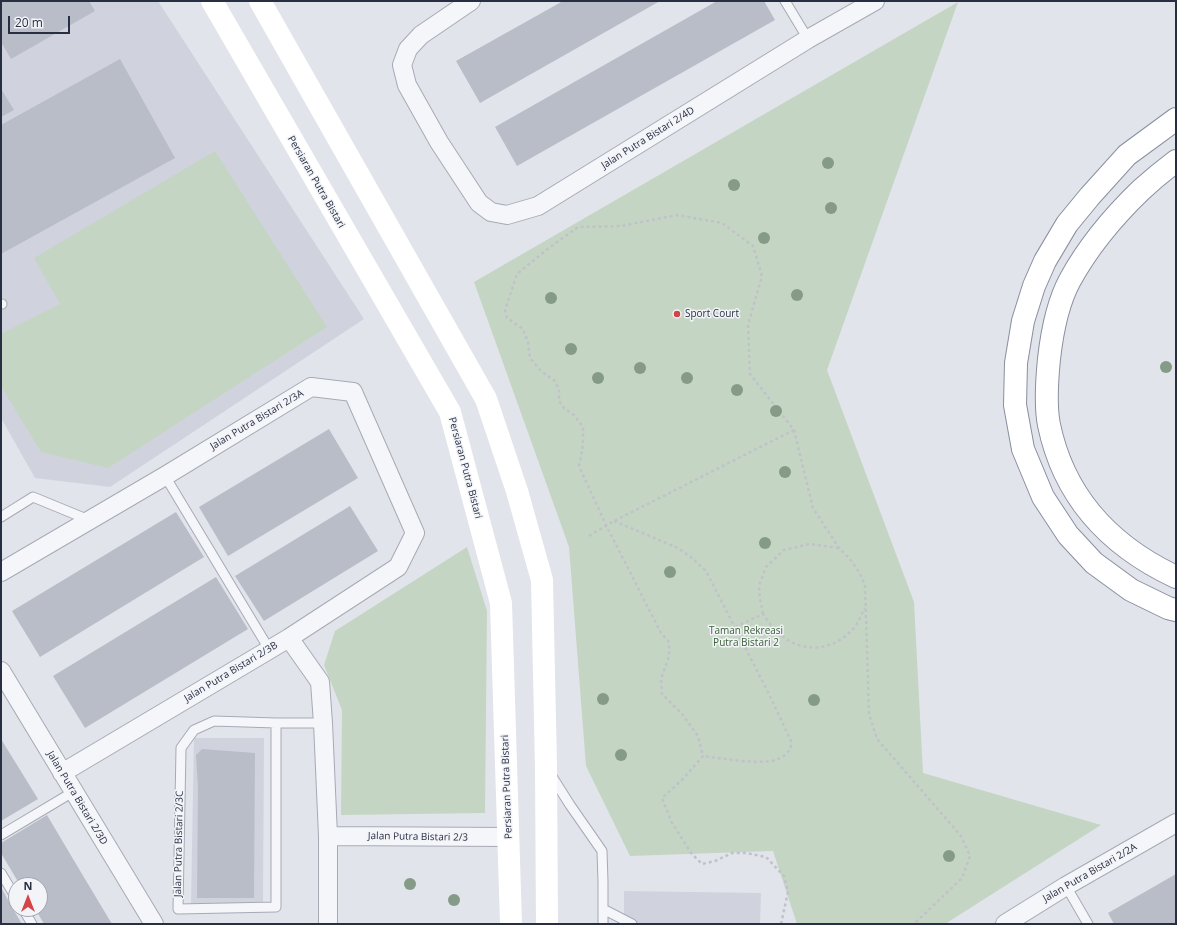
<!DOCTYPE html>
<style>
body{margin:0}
#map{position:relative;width:1177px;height:925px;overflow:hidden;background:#e2e4eb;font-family:"Open Sans",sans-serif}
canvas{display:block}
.frame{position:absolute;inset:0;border:2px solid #292f43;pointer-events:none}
.north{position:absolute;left:8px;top:877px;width:40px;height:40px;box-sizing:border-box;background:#f2f4f8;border:1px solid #a2a5b0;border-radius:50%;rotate:0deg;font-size:11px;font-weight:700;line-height:16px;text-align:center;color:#292f43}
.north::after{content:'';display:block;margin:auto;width:14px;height:18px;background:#d34347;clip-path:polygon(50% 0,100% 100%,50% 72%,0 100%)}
.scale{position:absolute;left:8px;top:16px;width:62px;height:18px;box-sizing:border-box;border:2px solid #292f43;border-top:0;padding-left:5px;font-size:12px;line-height:14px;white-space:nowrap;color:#292f43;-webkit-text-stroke:3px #f2f4f8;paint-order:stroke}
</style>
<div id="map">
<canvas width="1177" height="925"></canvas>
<div class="frame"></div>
<div class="north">N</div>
<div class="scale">20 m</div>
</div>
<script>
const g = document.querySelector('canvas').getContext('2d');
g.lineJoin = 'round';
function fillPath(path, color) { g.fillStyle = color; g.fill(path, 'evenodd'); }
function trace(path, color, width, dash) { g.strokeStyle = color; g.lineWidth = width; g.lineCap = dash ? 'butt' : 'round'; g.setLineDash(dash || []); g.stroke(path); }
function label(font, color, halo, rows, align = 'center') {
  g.font = font + ' "Open Sans",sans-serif'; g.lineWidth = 3; g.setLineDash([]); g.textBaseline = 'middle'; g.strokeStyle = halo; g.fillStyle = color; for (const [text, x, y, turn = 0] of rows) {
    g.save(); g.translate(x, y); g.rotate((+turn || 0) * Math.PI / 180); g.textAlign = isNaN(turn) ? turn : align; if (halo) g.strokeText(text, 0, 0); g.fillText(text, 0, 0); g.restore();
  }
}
const built = new Path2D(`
 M1 1H158L364 319 110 487 35 478 1 418Z
 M194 738H264L263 903 191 905Z
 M624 891 761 893 760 924H624Z`);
const green = new Path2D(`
 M958 2 827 370 914 602 923 773 1101 825 945 924H797L773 851 630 856 586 766 569 547 474 282Z
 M215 151 327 327 108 468 41 452 1 386V334L60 304 34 258Z
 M467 547 487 611 485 813 341 815 342 710 324 665 335 631Z`);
const building = new Path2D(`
 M4 1H89L95 11 11 59 1 42V3Z
 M563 1H660L480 103 456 61Z
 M717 1H764L775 20 517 166 495 127Z
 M120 59 175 158 1 254V125Z
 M1 89 14 110 1 117Z
 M329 429 358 478 228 556 199 507Z
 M350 506 378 551 264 621 235 576Z
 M176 512 204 557 40 657 12 611Z
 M216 577 248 629 85 728 53 676Z
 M1 739 38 799 1 821Z
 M202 749 255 753 254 898H197L198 788 196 755Z
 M47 815 79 869 112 924H44L40 917 35 909H40V885H20L1 853V843Z
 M1176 874V924H1114L1108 913Z
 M1 887 13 909 22 924H1Z`);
const path = new Path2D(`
 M614 521 678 548 692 558 706 571 768 692 792 743C790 751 786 756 778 759 763 766 720 758 703 756
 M589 536 614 521 794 430
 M763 614 760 599 759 586 766 567 784 550 810 544 839 548
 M735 627 763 614C768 621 774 630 781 635 803 654 833 651 853 629 858 624 861 615 865 608
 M781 924 788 892 784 876 766 857 746 853H732L715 861 702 864 691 853 671 821 662 798 683 779 703 756 698 736 682 714 662 694 661 679 669 656V642L661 633 606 525 579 466 583 445V427L574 415 564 408 559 401V389L554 380 541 371 530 358 528 342 523 329 507 318 505 310 517 274 550 247 578 227 621 226 677 215 722 223 753 246 762 276 748 325 750 374 794 430 813 508 839 548 850 559 859 572 865 585 869 714 877 739 961 836 970 856 962 878 914 924`);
const service = new Path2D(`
 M785 1 808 39
 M1 304H2
 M165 476 269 649
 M1 517 33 497 89 520
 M276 723V907L178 909 181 748 194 730 214 721 276 723H323
 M551 775 570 805 602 851 603 882V924
 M1 835 73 792
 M1 873 16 898
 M1066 886 1088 924
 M23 909 32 924
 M603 909 632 924`);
const minor = new Path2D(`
 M471 1 421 35 408 49 402 65 407 85 439 142 479 203 491 212 507 215 538 206 808 39 875 1
 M1 572 165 476 311 387 353 392 415 533 398 567 289 638 62 773
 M289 638 320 682 323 723 328 836V924
 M1 671 154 924
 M328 836 509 837
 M1005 924 1066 886 1176 823`);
const secondary = new Path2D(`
 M212 1 450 412 501 603 511 924
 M260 1 486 399 517 491 542 580 546 767 547 924`);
const motorway = new Path2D(`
 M1176 119 1127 155 1090 196 1067 224 1045 261 1034 286 1023 321 1016 363 1015 405 1023 449 1043 497 1068 535 1094 563 1131 590 1168 608 1176 610
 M1176 161C1164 170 1152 180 1141 190 1114 216 1088 247 1070 280 1057 304 1052 332 1049 359 1047 379 1045 405 1049 425 1064 497 1110 546 1176 577`);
const trees = [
 [828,163],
 [734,185],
 [831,208],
 [764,238],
 [797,295],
 [551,298],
 [571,349],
 [1166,367],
 [640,368],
 [598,378],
 [687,378],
 [737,390],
 [776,411],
 [785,472],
 [765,543],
 [670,572],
 [603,699],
 [814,700],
 [621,755],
 [949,856],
 [410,884],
 [454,900]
];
const markers = [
 [677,314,4,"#d34347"]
];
const streetNames = [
 ["Jalan Putra Bistari 2/4D",648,138,-32],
 ["Persiaran Putra Bistari",316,182,60],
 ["Jalan Putra Bistari 2/3A",257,420,-31],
 ["Persiaran Putra Bistari",465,468,75],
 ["Jalan Putra Bistari 2/3B",231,672,-31],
 ["Persiaran Putra Bistari",507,787,-92],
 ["Jalan Putra Bistari 2/3D",77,798,59],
 ["Jalan Putra Bistari 2/3",418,837,1],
 ["Jalan Putra Bistari 2/3C",179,844,-89],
 ["Jalan Putra Bistari 2/2A",1090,873,-30]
];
const poiNames = [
 ["Sport Court",685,314]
];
const parkNames = [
 ["Taman Rekreasi",746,631],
 ["Putra Bistari 2",746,643]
];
fillPath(built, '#d0d3dd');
fillPath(green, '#c5d5c3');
fillPath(building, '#b9bdc8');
trace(service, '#a7aab5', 11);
trace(minor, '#a7aab5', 20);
trace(motorway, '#898fa2', 24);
trace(path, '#c0c2ca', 2.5, [3, 3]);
trace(service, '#f5f6f9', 9);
trace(minor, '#f5f6f9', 18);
trace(secondary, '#fff', 22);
trace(motorway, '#fff', 22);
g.fillStyle = '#859b87';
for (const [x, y] of trees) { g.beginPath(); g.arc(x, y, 6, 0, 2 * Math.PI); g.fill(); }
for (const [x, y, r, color] of markers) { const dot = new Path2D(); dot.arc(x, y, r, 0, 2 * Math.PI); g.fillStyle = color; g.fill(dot); trace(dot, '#f2f4f8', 1.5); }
label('10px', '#292f43', '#f2f4f8', streetNames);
label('10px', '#292f43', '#f2f4f8', poiNames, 'left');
label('10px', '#396036', '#f2f4f8', parkNames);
</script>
